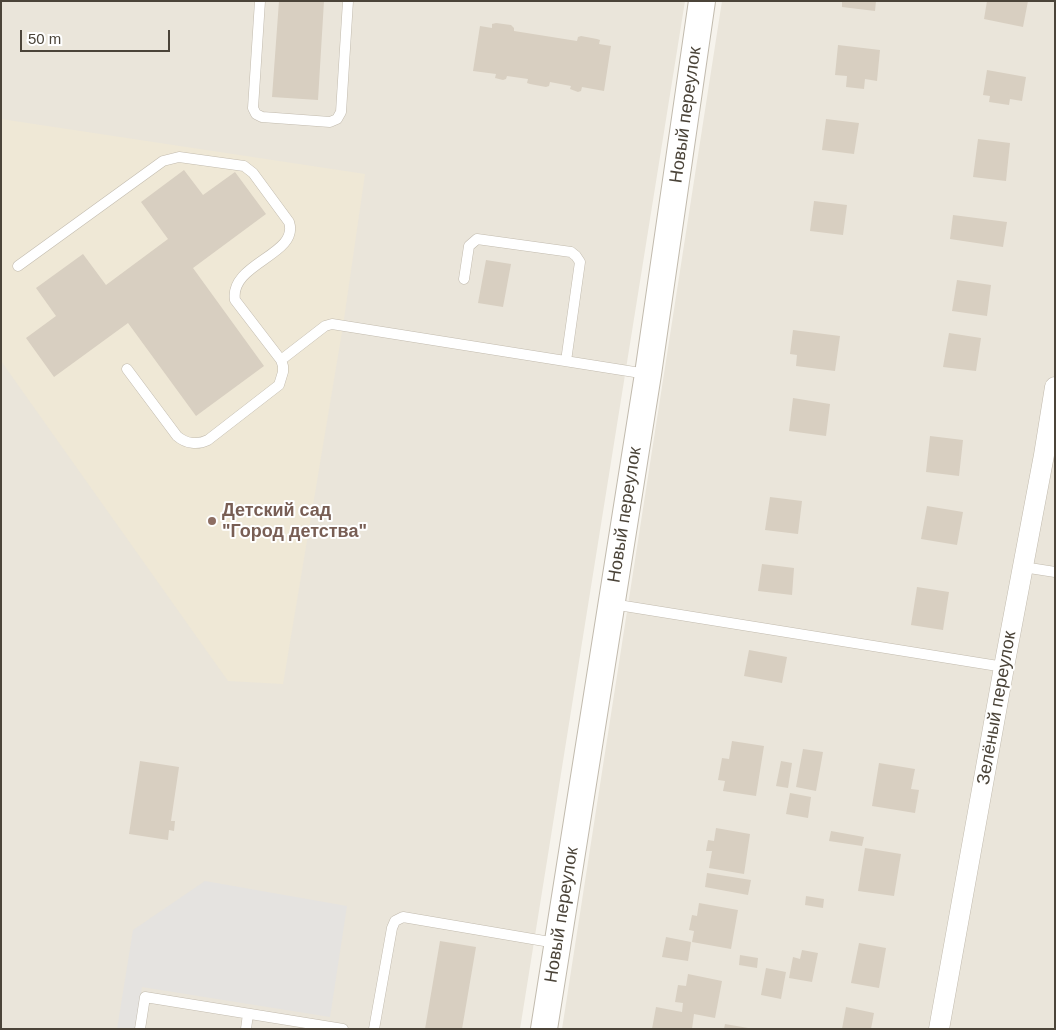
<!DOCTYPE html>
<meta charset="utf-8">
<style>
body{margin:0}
#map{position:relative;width:1056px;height:1030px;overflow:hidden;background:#f6f3ec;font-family:Helvetica,sans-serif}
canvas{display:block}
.frame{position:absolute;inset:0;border:2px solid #4b4439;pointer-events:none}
.scale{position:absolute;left:20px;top:30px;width:150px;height:22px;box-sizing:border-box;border:2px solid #4b4439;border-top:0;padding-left:6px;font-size:15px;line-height:18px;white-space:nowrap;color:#4b4439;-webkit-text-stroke:4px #fff;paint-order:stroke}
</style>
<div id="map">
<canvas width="1056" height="1030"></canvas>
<div class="frame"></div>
<div class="scale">50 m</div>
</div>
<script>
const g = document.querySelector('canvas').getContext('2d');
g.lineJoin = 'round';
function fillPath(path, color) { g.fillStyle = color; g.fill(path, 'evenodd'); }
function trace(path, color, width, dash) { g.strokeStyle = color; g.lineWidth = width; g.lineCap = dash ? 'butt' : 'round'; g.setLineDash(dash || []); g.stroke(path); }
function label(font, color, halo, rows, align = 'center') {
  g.font = font + ' Helvetica,sans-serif'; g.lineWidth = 4; g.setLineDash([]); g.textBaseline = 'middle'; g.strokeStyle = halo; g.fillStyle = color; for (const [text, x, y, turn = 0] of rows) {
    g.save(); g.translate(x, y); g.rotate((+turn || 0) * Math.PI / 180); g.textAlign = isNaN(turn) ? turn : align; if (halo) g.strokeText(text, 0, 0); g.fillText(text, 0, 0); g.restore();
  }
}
const residential = new Path2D(`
 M1 1H685L520 1029H1Z
 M722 1H1055V1029H562Z`);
const education = new Path2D(`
 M1 119 365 174 343 326 283 684 228 681 1 361Z`);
const parking = new Path2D(`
 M205 881 347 906 330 1017 142 987 135 1029H117L133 930Z`);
const building = new Path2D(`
 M279 1H324L318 100 272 97Z
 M842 1H876L875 11 842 7Z
 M987 1H1028L1023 27 984 19Z
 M496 23 511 25 514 28V31L577 41 578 37 581 36 597 39 600 40 599 44 611 46 604 91 582 87 581 91 578 92 570 89 571 86 550 82 549 86 546 87 530 84 527 83 528 79 507 76 506 79 503 80 495 78 496 74 473 71 480 26 492 28V24Z
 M838 45 880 50 877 81 865 79 864 89 846 87 847 76 835 75Z
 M987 70 1026 77 1022 101 1010 99 1009 105 989 102 990 96 983 95Z
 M826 119 859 123 854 154 822 150Z
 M978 139 1010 143 1006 181 973 177Z
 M184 170 203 195 235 172 266 214 193 268 264 366 196 416 128 323 54 377 26 338 56 316 36 288 83 254 106 285 168 239 141 202Z
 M814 201 847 205 843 235 810 231Z
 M953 215 1007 222 1003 247 950 239Z
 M486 260 511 264 503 307 478 303Z
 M957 280 991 285 987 316 952 311Z
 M793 330 840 336 835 371 796 366 797 355 790 354Z
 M949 333 981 338 976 371 943 367Z
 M793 398 830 404 826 436 789 431Z
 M930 436 963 440 959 476 926 472Z
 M770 497 802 501 798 534 765 530Z
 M927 506 963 512 957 545 921 539Z
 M762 564 794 568 792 595 758 591Z
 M917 587 949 592 943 630 911 625Z
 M749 650 787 657 782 683 744 676Z
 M732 741 764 746 756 796 723 791 725 781 718 780 722 758 729 759Z
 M803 749 823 752 816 791 796 787Z
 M140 761 179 767 171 821H175L174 831 169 830 168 840 129 834Z
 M781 761 792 763 788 788 776 786Z
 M879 763 915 769 911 789 919 790 915 813 872 806Z
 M790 793 811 797 808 818 786 814Z
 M716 828 750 834 744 874 709 868 712 851H706L708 840 714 841Z
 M831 831 864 837 862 846 829 841Z
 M865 848 901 854 894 896 858 891Z
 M707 873 751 880 748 895 705 887Z
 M806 896 824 899 823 908 805 905Z
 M699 903 738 910 731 949 692 942 694 931 689 930 692 915 697 916Z
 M666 937 691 942 688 961 662 957Z
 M440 941 476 947 462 1029H425Z
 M859 943 886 948 879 988 851 983Z
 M802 950 818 953 812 982 789 978 793 957 800 959Z
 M740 955 758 958 757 968 739 965Z
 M766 968 786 972 781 999 761 995Z
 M688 974 722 981 715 1018 694 1014 692 1029H652L656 1007 682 1012 683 1003 675 1002 678 985 686 986Z
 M846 1007 874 1013 871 1029H842Z
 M725 1024 748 1028V1029H724Z`);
const service = new Path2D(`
 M260 1 253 108 256 114 262 117 330 122 337 119 341 112 348 1
 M18 266 163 161 179 157 244 166 253 173 289 222C300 255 229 263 235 300L281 360
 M464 279 469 246 477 239 571 252 576 256 580 262 566 361
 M127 369 177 436C186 444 198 445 208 440L279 385 283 372V366L281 360 325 326 332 324 647 374
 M1023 567 1055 572
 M612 604 1004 667
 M140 1029 145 997 343 1029
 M246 1029 248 1014
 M374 1029 392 928 395 921 403 917 556 943`);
const minor = new Path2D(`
 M939 1029 1004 667 1044 455 1055 387`);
const tertiary = new Path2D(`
 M544 1029 648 374 702 1`);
const markers = [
 [212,521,5,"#8d6e63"]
];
const streetNames = [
 ["Новый переулок",686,115,-82],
 ["Новый переулок",625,515,-81],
 ["Зелёный переулок",997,708,-80],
 ["Новый переулок",562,915,-81]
];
const educationNames = [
 ["Детский сад",222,511],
 ["\"Город детства\"",222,532]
];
fillPath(residential, '#eae5da');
fillPath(education, '#efe8d6');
fillPath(parking, '#e5e3e0');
fillPath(building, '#d8cfc1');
trace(service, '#c2bbae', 11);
trace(minor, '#c2bbae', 21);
trace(tertiary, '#c2bbae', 28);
trace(service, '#fff', 10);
trace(minor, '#fff', 20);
trace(tertiary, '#fff', 26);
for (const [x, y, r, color] of markers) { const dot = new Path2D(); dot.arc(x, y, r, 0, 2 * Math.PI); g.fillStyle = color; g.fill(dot); trace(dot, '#fff', 2); }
label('18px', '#4b4439', '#fff', streetNames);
label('bold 18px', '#785e54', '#fff', educationNames, 'left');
</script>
